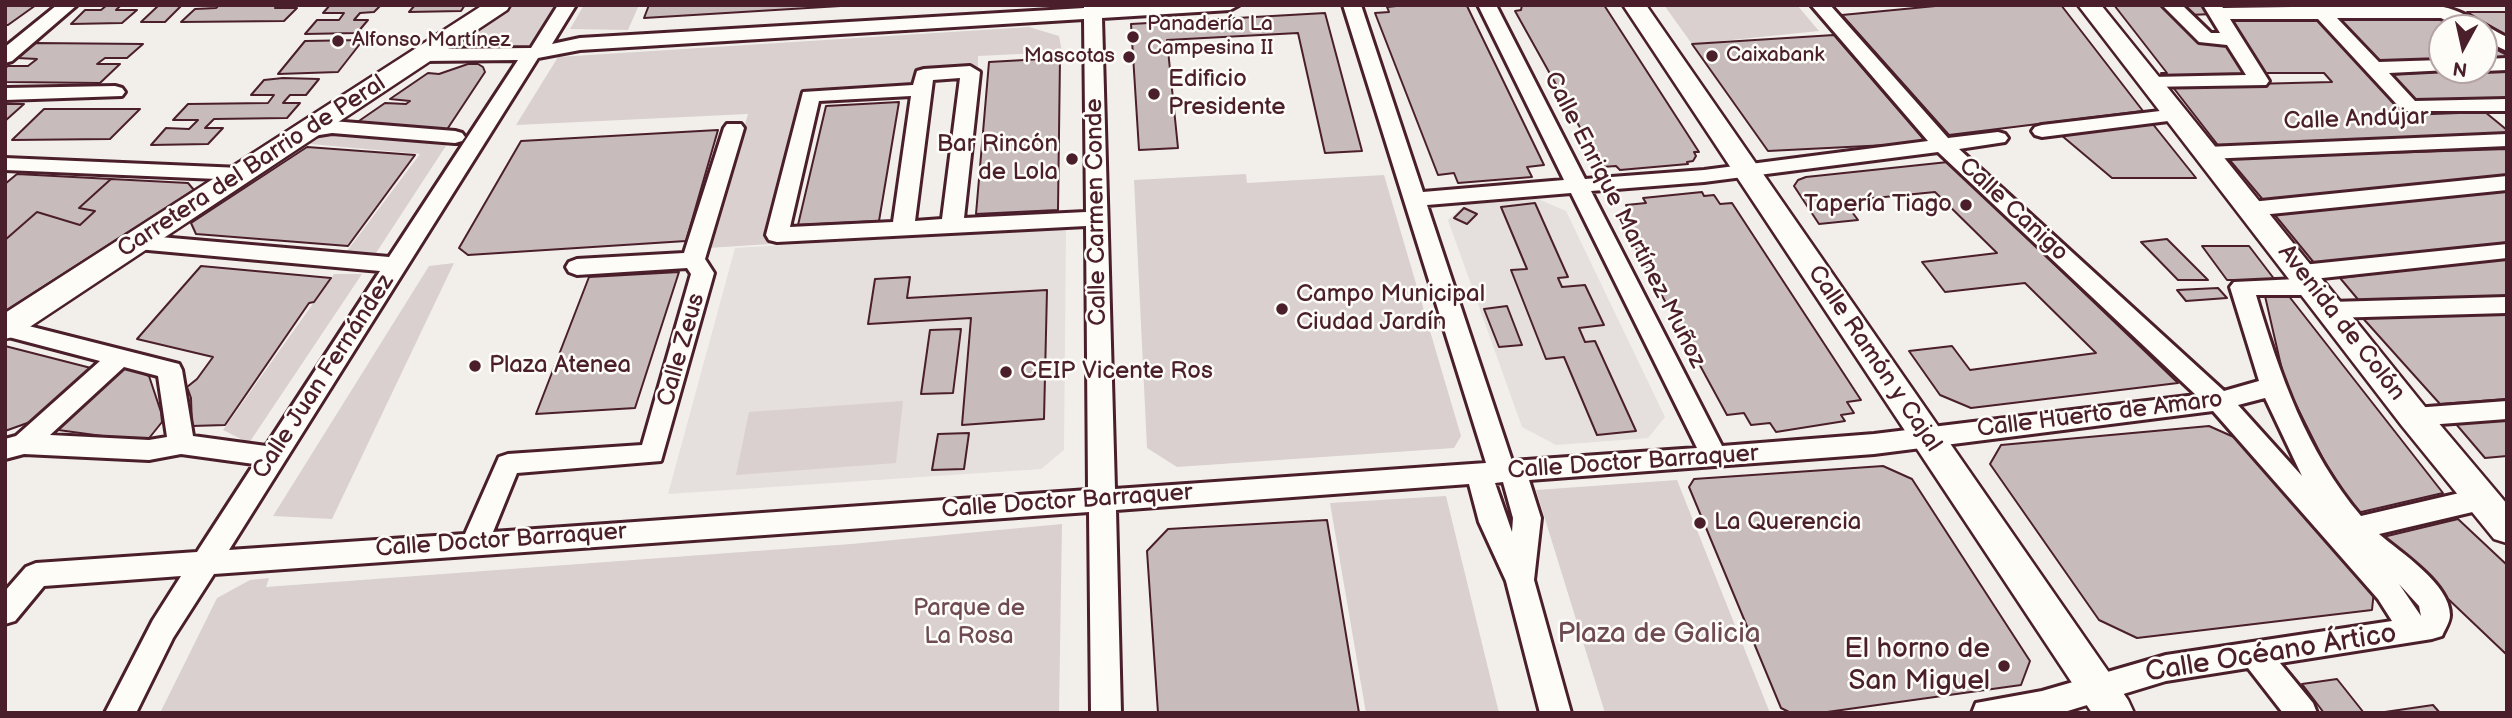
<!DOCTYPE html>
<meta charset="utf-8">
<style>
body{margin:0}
#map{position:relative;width:2512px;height:718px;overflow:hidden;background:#f2efeb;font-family:"Balsamiq Sans",sans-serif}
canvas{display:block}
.frame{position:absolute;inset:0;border:7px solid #4a1f2b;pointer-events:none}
.north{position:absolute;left:2428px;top:14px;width:70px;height:70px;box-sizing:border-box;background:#fdfcf7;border:2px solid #b5a4a5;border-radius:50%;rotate:188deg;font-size:19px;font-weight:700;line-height:28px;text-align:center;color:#4a1f2b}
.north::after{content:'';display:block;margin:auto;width:24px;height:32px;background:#4a1f2b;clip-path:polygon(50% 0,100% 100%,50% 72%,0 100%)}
</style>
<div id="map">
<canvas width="2512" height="718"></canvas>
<div class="frame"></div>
<div class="north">N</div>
</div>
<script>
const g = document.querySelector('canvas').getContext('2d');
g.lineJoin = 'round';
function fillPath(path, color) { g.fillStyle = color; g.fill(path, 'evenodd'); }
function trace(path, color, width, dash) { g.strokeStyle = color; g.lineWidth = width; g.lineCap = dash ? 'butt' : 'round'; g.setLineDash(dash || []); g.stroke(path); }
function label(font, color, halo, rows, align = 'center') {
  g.font = font + ' "Balsamiq Sans",sans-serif'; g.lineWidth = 5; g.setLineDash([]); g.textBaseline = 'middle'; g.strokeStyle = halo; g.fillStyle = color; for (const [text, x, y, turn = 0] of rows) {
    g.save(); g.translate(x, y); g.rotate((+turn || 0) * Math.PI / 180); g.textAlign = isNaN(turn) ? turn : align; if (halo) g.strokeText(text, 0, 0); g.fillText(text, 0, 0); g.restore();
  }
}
const built = new Path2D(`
 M1538 199 1566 211 1665 417 1648 438 1556 445 1522 427 1448 220 1465 204Z
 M1066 228 1064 450 1041 469 668 494 735 248Z`);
const green = new Path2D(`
 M499 5H567L539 50 424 55Z
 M584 5H639L628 30 570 29Z
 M1664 5H1797L1819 31 1692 44Z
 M1029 27 1059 36 1062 52 978 56V68L915 71 912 88 807 94 770 244 708 248 748 114 516 125 558 57Z
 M332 123 453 135 376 253 347 251 420 154 300 143Z
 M1246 174 1247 183 1384 175 1461 436 1454 448 1177 467 1147 448 1134 180Z
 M454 263 332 519 273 516 429 266Z
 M334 274H362L249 443 223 430Z
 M903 401 896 463 736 475 749 412Z
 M1677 480 1770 713H1605L1536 490Z
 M1446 496 1499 713H1366L1330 503Z
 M1062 524 1059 713H160L217 598 250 580 269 578 266 587 851 544Z`);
const building = new Path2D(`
 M5 5H36L8 25H5Z
 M107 5H121L116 10H137L122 23 71 24 85 10H101Z
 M159 5H182L165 22H141Z
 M219 5H278L275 8H297L284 21 181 22 195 9 216 8Z
 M330 5H381L374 12 360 13 354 20H368L357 33 305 34 317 20H339L344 13H323Z
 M415 5H465L461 11 409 12Z
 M649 5H857L644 18Z
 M1405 5 1467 6 1544 165 1527 167 1532 177 1458 183 1454 173 1438 175 1375 13 1389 12 1387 7Z
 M1522 5H1604L1699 152H1694L1696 156 1693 161 1687 162 1688 164 1620 170 1616 166 1602 167 1515 11 1521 10Z
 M1946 5H2061L2143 111 1949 135 1842 15Z
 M2114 5H2165L2204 43 2230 44 2246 79 2166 80 2161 73H2167Z
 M2178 5H2209L2214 14 2188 15Z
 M2467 12H2507V36Z
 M1325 13 1362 151 1325 153 1298 33 1167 40 1178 148 1139 150 1131 24Z
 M2439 19 2455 28H2442V62L2375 63 2333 20Z
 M2229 20 2327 21 2372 70 2406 115 2485 112 2507 130V134L2222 147 2217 144 2172 86 2332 82 2324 73H2262Z
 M1834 35 1927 143 1768 151 1692 44Z
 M363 40 338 72 278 74 305 41Z
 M36 43 143 44 127 58H105L97 64H120L100 83 5 82V68L8 66H28L37 59 17 58Z
 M2484 43 2507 55V61H2484Z
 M1060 58 1058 210 976 214 989 62Z
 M468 64H478L483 67 485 72 446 131 356 123 385 103 406 104 410 101 390 99 428 73 439 74Z
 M2484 69 2507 71V101L2418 103 2386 75Z
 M283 78 319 79 306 95H290L283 103H300L287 118 214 119 205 128H223L208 144 151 145 166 128 189 129 198 120H173L188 104 268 103 274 95H251L264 80Z
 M899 102 879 221 798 225 826 106Z
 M5 104H24L5 121Z
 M44 109H140L110 139 12 140Z
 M2152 123 2196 178H2112L2061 135Z
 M718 130 686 241 468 255 459 248 521 141Z
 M307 147 415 155 348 246 196 234 191 223Z
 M2507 149V178L2264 201 2228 158Z
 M1948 162 2178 383 1971 408 1940 395 1909 351 1952 346 1970 370 2096 353 2025 283 1945 292 1922 262 1997 253 1935 192 1844 201 1858 220 1819 224 1794 186 1798 180 1806 177Z
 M17 174 111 179 79 208 95 211 80 225 37 212 5 240V184Z
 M111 179 188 183 194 190 5 311V240L37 212 80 225 95 211 79 208Z
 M2507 190V245L2435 250 2315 264 2274 214Z
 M1702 192 1704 196 1714 195 1720 204 1732 203 1861 400 1847 402 1854 413 1841 415 1845 421 1776 432 1770 423 1751 425 1744 413 1727 415 1618 215 1631 214 1626 205 1646 203 1643 198Z
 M1535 203 1568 277 1558 278 1562 287 1585 285 1604 325 1579 328 1585 342 1595 341 1636 431 1597 435 1564 357 1546 359 1511 270 1527 269 1501 207Z
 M1464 208 1477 214 1467 224 1454 218Z
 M2167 239 2208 280H2178L2141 242Z
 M2202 246H2249L2275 280H2227Z
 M2507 257V299L2361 303 2340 278Z
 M201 266 331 278 314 302 309 303 225 425 192 426 191 398 187 387 197 379 213 357 137 339Z
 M679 272 635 408 536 414 589 277Z
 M910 277 907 298 1047 290 1044 419 962 425 971 318 868 324 875 279Z
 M2218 288 2227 298 2186 301 2177 290Z
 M2272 293 2288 295 2443 493 2357 513 2324 461 2285 383 2265 296Z
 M1507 306 1522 345 1499 347 1484 309Z
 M2507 313V399L2440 404 2360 315Z
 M961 329 953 393 921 394 930 330Z
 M5 346 91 368 33 421 5 431Z
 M122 364 149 376 161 412 162 422 146 442 51 429Z
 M2507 420V456L2485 458 2456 424Z
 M2209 426 2236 438 2374 590 2372 610 2137 638 2099 620 1990 464 2001 445Z
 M969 433 964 469 932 470 938 434Z
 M1883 466 1912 479 2030 661 2021 685 1820 713H1791L1781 708 1689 487 1694 479Z
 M2458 519 2507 565V655L2383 537Z
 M1327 520 1359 713H1158L1147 551 1168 529Z
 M2337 679 2364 713H2324L2302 684Z
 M2433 705 2440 713H2378Z`);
const minor = new Path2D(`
 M57 5H77L12 61 5 63V47Z
 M558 5H576L552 44 580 38 1084 8V5H1239L1230 10 1102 18 1115 489 1486 463 1343 5H1361L1423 192 1564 180 1478 5H1496L1585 179 1704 170 1928 141 1811 5H1830L1948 138 1998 132 2005 134 2008 138 2005 142 1959 149 2224 391 2259 381 2230 287 2234 282 2297 279 2291 273 2294 268 2302 265 2507 244V258L2313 279 2321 282 2325 287 2321 292 2313 295H2256C2280 375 2306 451 2361 516L2481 488 2491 492 2495 499 2491 506 2481 510 2379 534C2400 552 2450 584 2450 615 2450 622 2445 629 2442 636L2432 639 2280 663 2313 703 2317 713H2283L2248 668 2166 681 2061 713H1972L1976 703 2042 691 2166 655 2392 621 2378 599 2213 411 1874 454 1529 480 1541 518 1534 580 1571 713H1540L1506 581 1479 522 1469 484 1116 510 1121 713H1091L1089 512 214 574 173 638 136 713H105L153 620 181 576 44 586 15 621 5 624V591L26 567 36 563 197 552 254 464 181 454 149 460 24 454 5 459V439L16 436 100 361 5 336V320L179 364 182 370 193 436 266 446 380 271 137 249 129 247 126 242 129 237 137 235 389 257 518 60 424 61 414 55 424 49 531 48ZM1084 19 1086 212 964 218 980 72 970 66 924 69 917 71 913 85 803 92 766 235 769 240 777 242 1086 226 1088 490 493 532 517 473 661 461 714 273 705 259 744 128 741 124H727L724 128 684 253 577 259 569 262 566 267 569 272 577 275 687 268 691 274 642 445 508 454 499 457 465 534 229 550 538 58 580 50ZM960 78 942 219 915 221 933 80ZM911 96 893 222 790 227 819 101ZM1938 152 2196 395 1874 434 1722 446 1591 191 1704 182ZM1571 193 1697 448 1512 461 1427 205ZM124 367 158 376 167 437 149 440 50 435ZM2265 398 2302 476 2238 405ZM1503 482 1513 518 1512 532 1495 483ZM2399 584 2419 606 2421 616Z
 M2162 5H2182L2211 33H2220L2203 5H2221L2223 8 2427 5C2457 5 2482 25 2507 37V51L2484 40V28H2460L2441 18H2337L2379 62 2442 60V70H2449L2389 73 2415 101 2507 99V111H2403L2318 19H2230L2269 81 2266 85 2145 87 2142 83 2152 77 2246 75 2227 45 2199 42Z
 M2507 58V70L2484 71 2481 70H2484V59Z
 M115 86 122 88 125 92 122 96 5 100V88Z
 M2177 109 2184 111 2187 115 2184 119 2042 137 2035 135 2032 131 2035 127 2042 125Z
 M332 121 455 131 462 133 465 137 462 141 455 143 332 133 307 137 300 135 297 131 300 127Z
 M2507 134V146L2207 159 2200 157 2197 153 2200 149 2207 147Z
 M5 158 241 168 248 169 252 174 248 179 241 180 5 170Z
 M2507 176V190L2251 216 2243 214 2240 209 2243 204 2251 202Z
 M2507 297V313L2330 318 2322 316 2318 310 2322 304 2330 302Z
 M2507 401V419L2414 426 2405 424 2401 417 2405 410 2414 408Z`);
const major = new Path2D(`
 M483 5H510L507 10 16 336 5 339V313Z
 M1623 5H1646L2128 700 2134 713H2092Z
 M2078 5H2101L2426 408 2507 504V543L2494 539 2402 426Z`);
const markers = [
 [1133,37,7,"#4a1f2b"],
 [338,41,7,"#4a1f2b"],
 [1712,56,7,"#4a1f2b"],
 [1129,57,7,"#4a1f2b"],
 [1154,94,7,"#4a1f2b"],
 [1072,159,7,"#4a1f2b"],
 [1966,205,7,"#4a1f2b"],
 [1282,309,7,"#4a1f2b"],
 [475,366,7,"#4a1f2b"],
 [1006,372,7,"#4a1f2b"],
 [1700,523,7,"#4a1f2b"],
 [2004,666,7,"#4a1f2b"]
];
const farPoinames = [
 ["Panadería La",1147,25],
 ["Campesina II",1147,49],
 ["Alfonso Martínez",352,41],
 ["Caixabank",1726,56],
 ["Mascotas",1115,57,"right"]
];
const poiNames = [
 ["Edificio",1168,80],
 ["Presidente",1168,108],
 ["Bar Rincón",1058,145,"right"],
 ["de Lola",1058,173,"right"],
 ["Tapería Tiago",1952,205,"right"],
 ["Campo Municipal",1296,295],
 ["Ciudad Jardín",1296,323],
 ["Plaza Atenea",489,366],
 ["CEIP Vicente Ros",1020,372],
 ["La Querencia",1714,523]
];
const streetNames = [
 ["Calle Andújar",2356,120,-2],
 ["Carretera del Barrio de Peral",252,167,-33],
 ["Calle Canigo",2013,210,43],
 ["Calle Carmen Conde",1097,212,-91],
 ["Calle Enrique Martínez Muñoz",1624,220,63],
 ["Avenida de Colón",2341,323,52],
 ["Calle Zeus",682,350,-74],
 ["Calle Ramón y Cajal",1874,359,56],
 ["Calle Juan Fernández",324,377,-57],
 ["Calle Huerto de Amaro",2100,415,-7],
 ["Calle Doctor Barraquer",1633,463,-4],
 ["Calle Doctor Barraquer",1067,502,-4],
 ["Calle Doctor Barraquer",501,541,-4]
];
const parkNames = [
 ["Parque de",969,609],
 ["La Rosa",969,637]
];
const nearParknames = [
 ["Plaza de Galicia",1659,635]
];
const nearPoinames = [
 ["El horno de",1990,650],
 ["San Miguel",1990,682]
];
const nearStreetnames = [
 ["Calle Océano Ártico",2271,654,-9]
];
fillPath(built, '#e5dfdd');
fillPath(green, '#d9d0cf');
fillPath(building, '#c8bbbb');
trace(building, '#4a1f2b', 2);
trace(minor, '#4a1f2b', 6);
trace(major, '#4a1f2b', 5);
fillPath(minor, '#fdfcf7');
fillPath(major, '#fdfcf7');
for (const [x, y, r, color] of markers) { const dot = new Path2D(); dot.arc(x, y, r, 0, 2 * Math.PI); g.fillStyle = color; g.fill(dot); trace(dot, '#fdfcf7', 2.5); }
label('21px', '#4a1f2b', '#fdfcf7', farPoinames, 'left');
label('24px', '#4a1f2b', '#fdfcf7', poiNames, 'left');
label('24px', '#4a1f2b', '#fdfcf7', streetNames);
label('24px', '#6e4b54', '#fdfcf7', parkNames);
label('28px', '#6e4b54', '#fdfcf7', nearParknames);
label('28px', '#4a1f2b', '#fdfcf7', nearPoinames, 'right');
label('28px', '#4a1f2b', '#fdfcf7', nearStreetnames);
</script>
